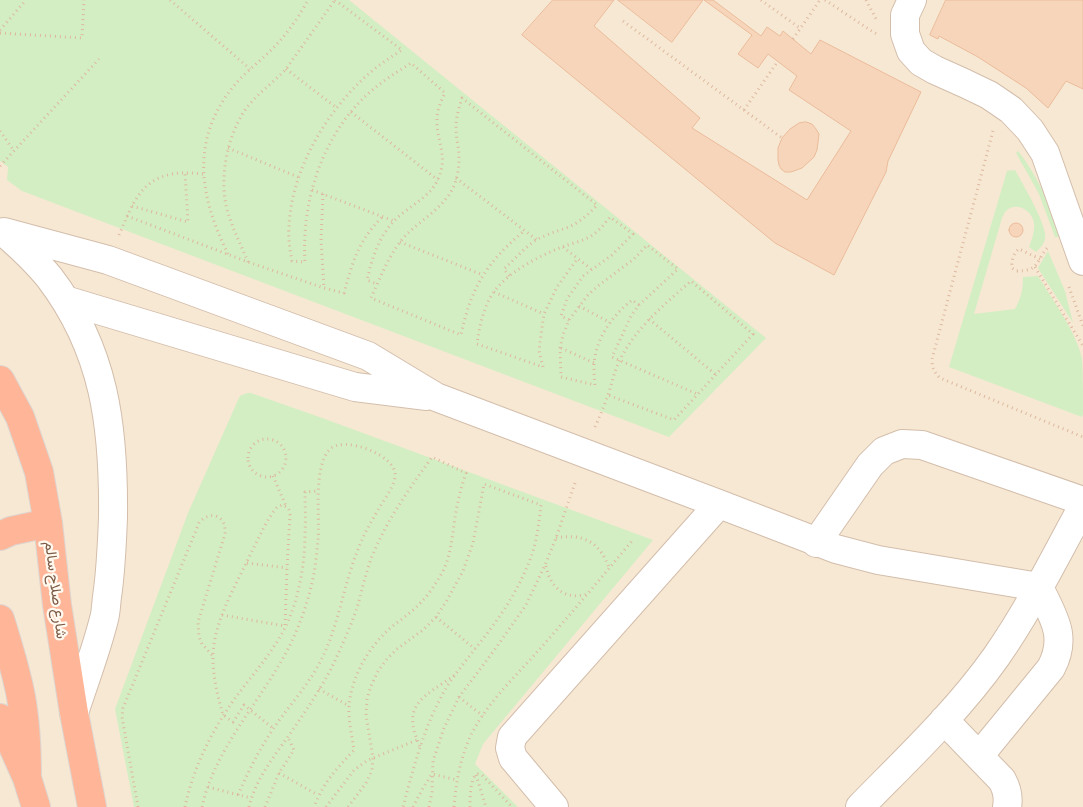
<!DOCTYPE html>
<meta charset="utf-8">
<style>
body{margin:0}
canvas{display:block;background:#fef6e7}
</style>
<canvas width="1083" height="807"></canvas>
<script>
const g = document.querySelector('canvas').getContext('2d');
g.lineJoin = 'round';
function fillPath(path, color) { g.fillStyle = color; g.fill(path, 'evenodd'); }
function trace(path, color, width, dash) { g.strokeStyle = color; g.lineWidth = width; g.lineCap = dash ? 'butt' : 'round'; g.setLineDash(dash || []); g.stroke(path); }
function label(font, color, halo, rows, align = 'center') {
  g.font = font + ' "Exo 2",Vazirmatn,sans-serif'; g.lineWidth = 4.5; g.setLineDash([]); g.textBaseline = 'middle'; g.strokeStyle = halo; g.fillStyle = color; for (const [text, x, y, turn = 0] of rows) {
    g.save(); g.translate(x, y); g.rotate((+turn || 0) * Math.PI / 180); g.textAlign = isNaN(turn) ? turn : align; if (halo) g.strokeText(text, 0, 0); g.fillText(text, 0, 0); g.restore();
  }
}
const residential = new Path2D(`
 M0 0H1083V807H0Z`);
const green = new Path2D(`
 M0 0H349L766 338 669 437 22 191 7 180 8 167 0 161Z
 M1018 151C1039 178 1050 204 1059 237H1055L1039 194 1016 153Z
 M1015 170C1022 183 1048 226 1045 239 1044 244 1040 248 1036 252L1029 247C1032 239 1035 231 1034 223 1032 210 1016 201 1006 211 1004 213 1003 216 1002 218L974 314 1015 309C1021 298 1023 290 1023 277L1038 276C1052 299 1077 333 1082 359 1083 373 1083 398 1083 414L1082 417 949 367 1007 171Z
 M1048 251 1065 291 1073 323 1038 268Z
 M247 393H251L325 419 653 540 483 744 475 764 518 807H134L115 709 188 513 238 400 240 396Z`);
const building = new Path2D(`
 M553 0H614L594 26 700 118 692 128 807 200 851 131 789 90 797 76 768 54 758 68 738 54 752 35 704 0H713L761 36 767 27 780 36 783 31 811 54 820 40 921 92 888 161 886 172 834 275 775 243 522 35Z
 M618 0H703L672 42Z
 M946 0H1083V89L1066 81 1048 108 1026 88 978 57 939 36 938 39 930 35Z
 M806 122 812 124 816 129 819 134 817 150 814 157 802 168 791 172H785L781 169 779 165 778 160V148L782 138 790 129 799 123Z
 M1009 230a7 7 0 1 1 14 0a7 7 0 1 1-14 0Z`);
const path = new Path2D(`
 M170 0 250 69
 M335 0 402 50C388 59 374 68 362 80 323 117 291 173 289 227 288 239 290 250 292 261L305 262C301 197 325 128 376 87 387 78 399 71 411 63L445 93C441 101 437 110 437 119 436 142 449 155 438 179 430 198 407 207 394 221 378 238 372 259 367 280L377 284
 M761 0 801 29
 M825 0 870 30 877 34
 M866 0 876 19
 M623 21 782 138
 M0 30 26 0
 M0 33 82 38 84 0
 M793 39 820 0
 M286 69 337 108
 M744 110 778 61
 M351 112 438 180
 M0 131 14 151
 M993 131 932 359C932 368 934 372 940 378L1083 437
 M228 148 298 177
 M0 166 99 59
 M456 178 537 240
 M312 190 394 221
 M323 194 321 240 324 288
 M132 206 188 222 185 173
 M127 216 248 262 324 288 344 293C353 260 358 242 382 217
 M119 235C131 208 139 180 172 174 182 172 193 173 203 174
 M400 242 483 275
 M563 247 591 269
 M228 254C197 192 190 132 241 78 253 66 266 56 277 44 289 31 300 15 308 0
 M1040 259 1019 249C1014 252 1011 262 1012 268L1016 271C1040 271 1035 262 1048 247
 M248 262C241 245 232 228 227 209 219 179 227 139 243 113 254 96 272 84 286 69L335 0
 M1035 267 1083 346
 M509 276 504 269C514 260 524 248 536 240 547 234 558 231 569 227 580 222 589 214 597 205L462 98C459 108 456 117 456 128 456 138 459 148 459 158 459 168 457 180 453 188 443 208 422 219 407 234 391 250 380 278 371 298L461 335C471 287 487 262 524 231
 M1069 287 1083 326
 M494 292 544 314
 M639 305 632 300C612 316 596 338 594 364 594 371 594 378 595 385L561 377 560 348 563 335 569 320 588 295 598 286 634 259 647 245 678 269 639 305 631 316 612 357 697 394
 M579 306 609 322
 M649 319 715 374
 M569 320 561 316 567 299 583 276 612 255 633 234 610 217C605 223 600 230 594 234 585 241 572 243 562 247 537 257 501 275 489 300 482 314 479 329 477 344L543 367 539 351 542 327 544 314 557 287 578 258
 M561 348 594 363
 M595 427C600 416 604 406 608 395 612 383 614 372 619 362 635 328 664 305 691 281L753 334 674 420 608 395
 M248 458a19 19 0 1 1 38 0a19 19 0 1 1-38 0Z
 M273 476 286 506
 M556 538C583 533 600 542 609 568
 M247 563 287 568
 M546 566C550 587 565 601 587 594
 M222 615 285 626 287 568 290 515 289 510 287 507 282 505 277 507C265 522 258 540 249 557 234 589 213 623 213 658 213 678 218 697 223 715L233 722 244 705 274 729
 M436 617 475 649
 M319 689 349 706
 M459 697 483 716
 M420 746C400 704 424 697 455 675
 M279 773 318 795
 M476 775 486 807
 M208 787 251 798
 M138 807 122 717 123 708 199 523C210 509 227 516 225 534L198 622 199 637 202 644 213 656
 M185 807C193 768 212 730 236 697 253 674 273 652 286 626 299 598 305 564 305 533 306 519 305 505 305 492L318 491
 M202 807C213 755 252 711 279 665 296 637 308 605 314 573 316 562 317 550 318 540 320 516 313 469 329 450 343 434 399 456 395 477 393 489 384 499 378 510 371 522 364 534 359 547 343 585 339 627 319 664 306 688 288 707 273 729 259 750 248 772 238 795
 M249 807C255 781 272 759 287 738 303 715 319 692 332 667 341 648 350 628 357 608 362 590 366 571 373 554 388 518 410 488 432 457L466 473C461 488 457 503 455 518 452 537 451 556 442 573 436 583 430 593 422 601 412 613 398 621 387 631 367 650 352 677 349 705 348 719 352 736 354 750 336 770 324 781 314 807
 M265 807 279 773 294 750 288 737
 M326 807 354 770 368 760 417 740
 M348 807 366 783 372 770 373 758 366 715 367 699 371 686 378 671 387 659 397 649 423 630 436 617 446 602 463 571 473 543 484 484 541 505C539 522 537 541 531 557 522 581 509 604 494 624 479 645 462 664 448 685 425 722 414 766 403 807
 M413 807 423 788 432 774 457 780
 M429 807 432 792 433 761 444 728 459 697 493 652 526 605 545 565 556 538 576 480
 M454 807C456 782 460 760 470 737 485 705 515 677 538 651 570 615 601 578 632 541
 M470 807C470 800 470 775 478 774 479 774 480 775 482 775L512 807`);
const minor = new Path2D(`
 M912 0 905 15V34L911 51 921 62 935 70 964 83 989 95 1011 110 1030 130 1045 153 1083 261
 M4 232 108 260 368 356 436 397 719 504 836 549 878 560 1039 587C1053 617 1068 636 1051 668L979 756
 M6 234C21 247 36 261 49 277 105 350 114 427 113 517 112 544 111 570 107 597 106 604 106 612 104 619 96 651 84 682 74 713
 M65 300 355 387 427 396
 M816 543 870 465 884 451 902 444 922 445 1083 501
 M944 720 1002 780C1007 789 1009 797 1007 807
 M554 807 513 758 510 748 512 737 719 504
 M860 807C907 759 957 712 996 657 1029 610 1055 557 1083 506`);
const highway = new Path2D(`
 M0 380 20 417 39 472 48 523 57 605 74 713 92 807
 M0 536 11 531 48 523
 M0 619C8 645 16 670 21 697 26 724 27 751 27 778
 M0 718 27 778 36 807`);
const streetNames = [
 ["شارع صلاح سالم",56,590,83]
];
fillPath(residential, '#f7e8d4');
fillPath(green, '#d3eec3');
fillPath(building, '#f7d5bb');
trace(building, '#ebbc9a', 1);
trace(minor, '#d3beab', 30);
trace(highway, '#ddd5cf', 30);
trace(path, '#ddb89e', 3, [1, 4]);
trace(minor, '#fff', 28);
trace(highway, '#ffb698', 28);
label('15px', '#7c5c48', '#fff9ef', streetNames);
</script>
